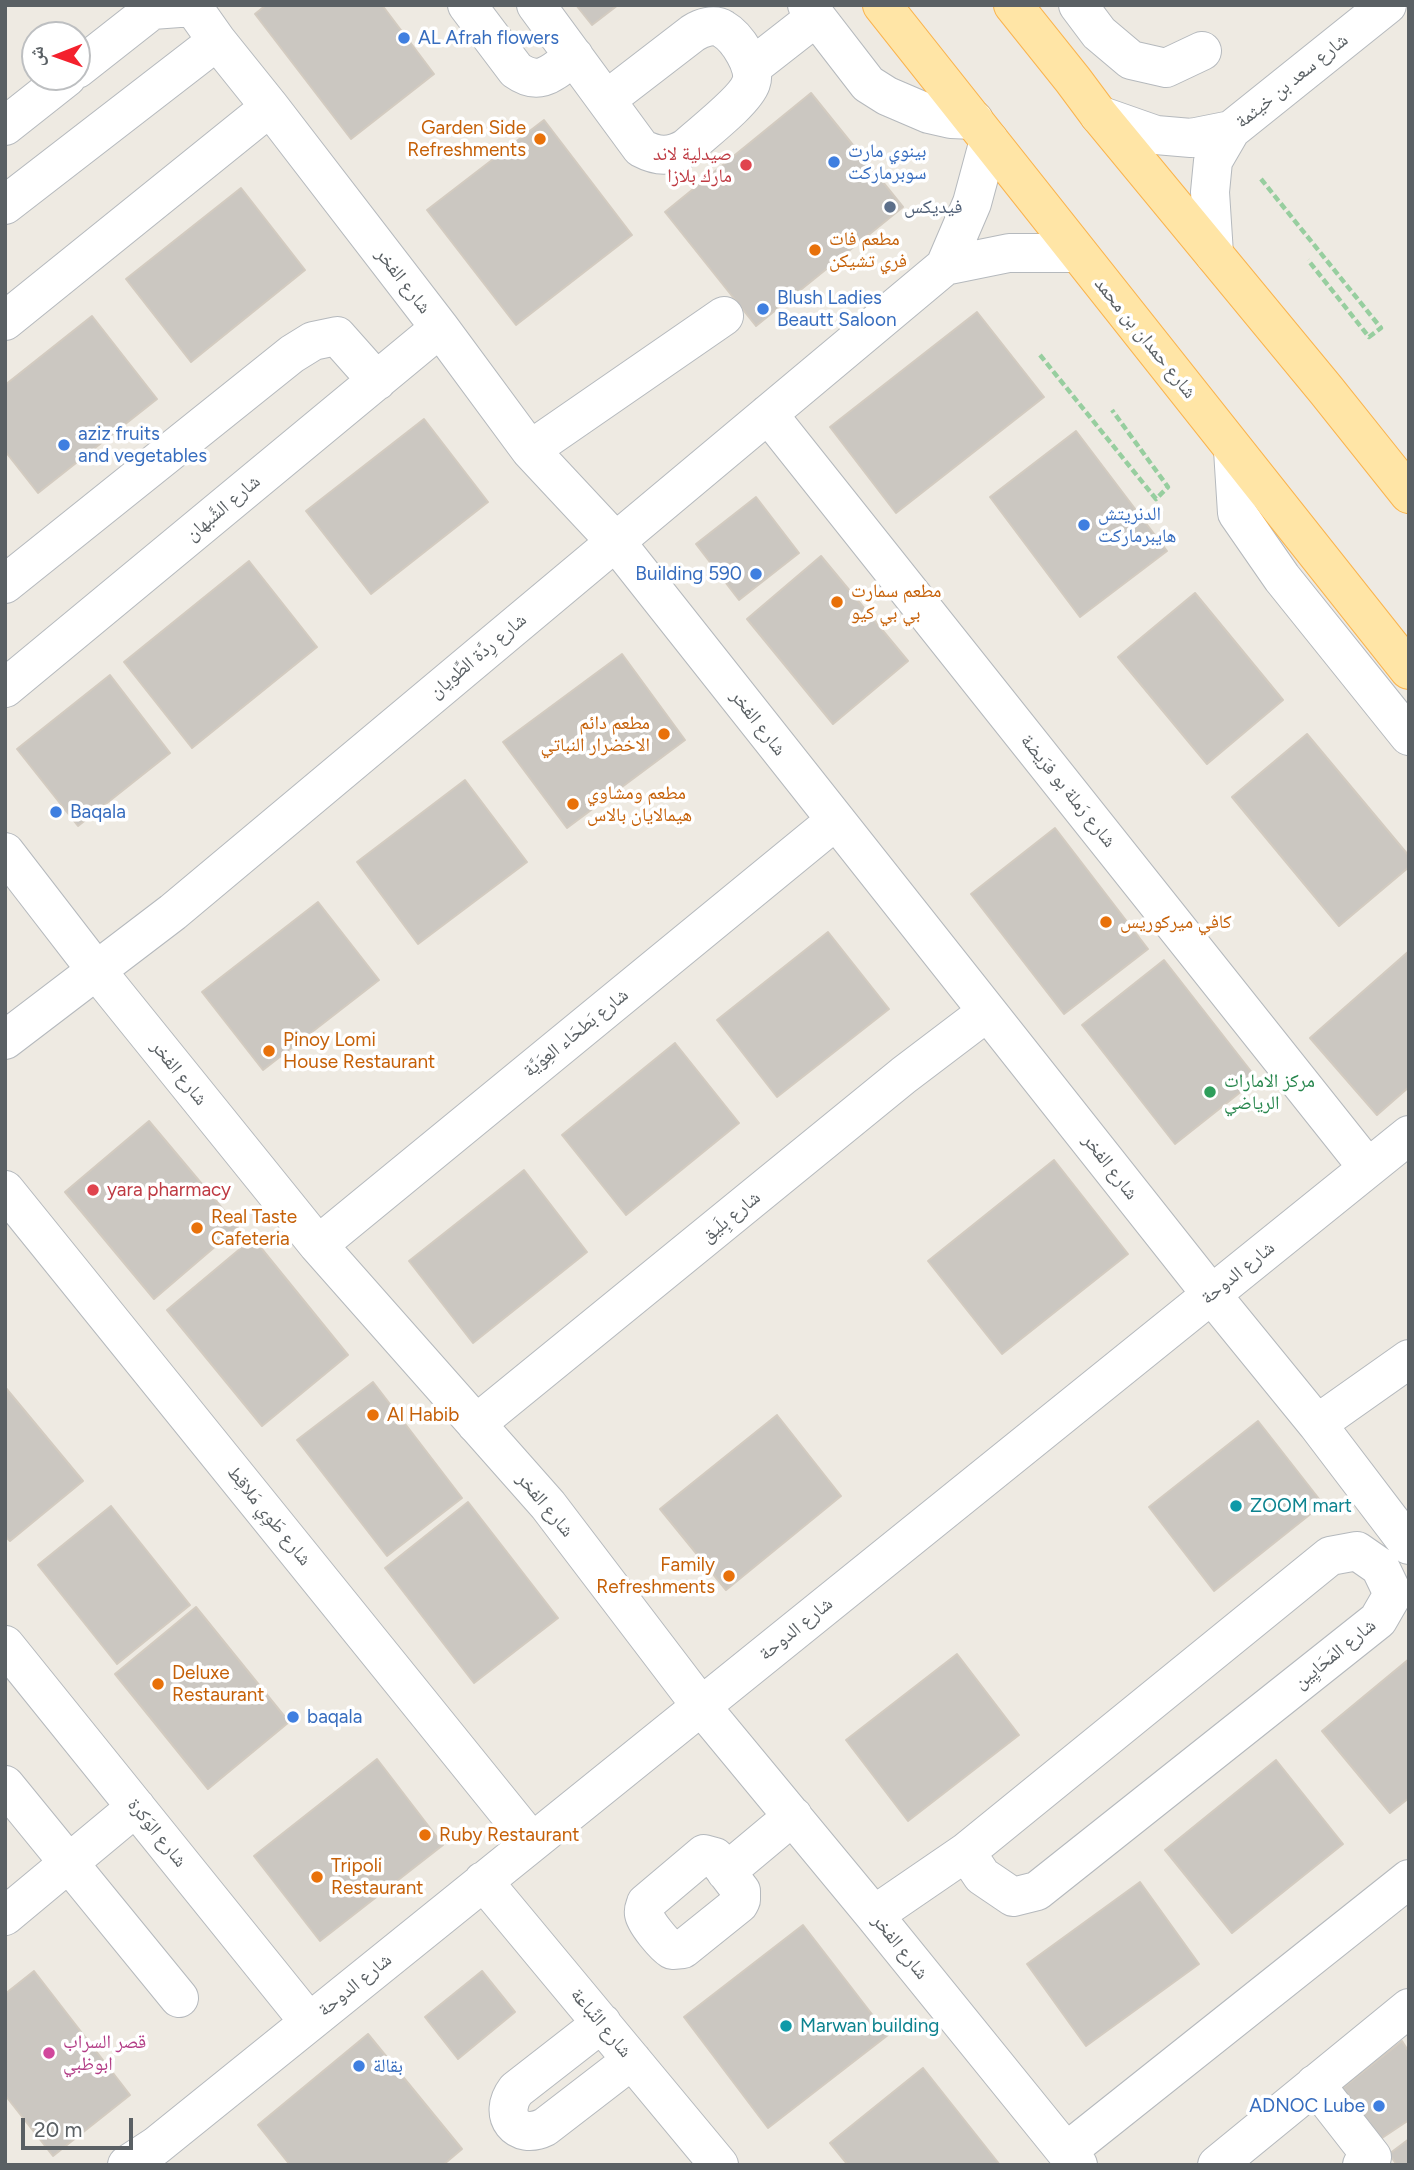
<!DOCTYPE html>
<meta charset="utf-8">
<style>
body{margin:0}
#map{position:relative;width:1414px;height:2170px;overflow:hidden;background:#eeeae2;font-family:Figtree,"Noto Naskh Arabic",sans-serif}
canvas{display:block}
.frame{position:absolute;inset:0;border:7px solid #5a6064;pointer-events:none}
.north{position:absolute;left:21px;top:21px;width:70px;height:70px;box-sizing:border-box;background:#fff;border:2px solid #bdbfc1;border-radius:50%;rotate:269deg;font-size:19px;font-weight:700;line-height:28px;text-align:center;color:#5a6064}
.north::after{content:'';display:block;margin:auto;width:24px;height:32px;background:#f4212d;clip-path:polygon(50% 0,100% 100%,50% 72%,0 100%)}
.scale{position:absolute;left:21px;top:2118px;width:112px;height:32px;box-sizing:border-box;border:4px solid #5a6064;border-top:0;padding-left:9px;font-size:21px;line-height:24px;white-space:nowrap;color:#5a6064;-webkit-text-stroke:5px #fff;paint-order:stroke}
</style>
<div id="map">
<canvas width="1414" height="2170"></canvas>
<div class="frame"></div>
<div class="north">ش</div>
<div class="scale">20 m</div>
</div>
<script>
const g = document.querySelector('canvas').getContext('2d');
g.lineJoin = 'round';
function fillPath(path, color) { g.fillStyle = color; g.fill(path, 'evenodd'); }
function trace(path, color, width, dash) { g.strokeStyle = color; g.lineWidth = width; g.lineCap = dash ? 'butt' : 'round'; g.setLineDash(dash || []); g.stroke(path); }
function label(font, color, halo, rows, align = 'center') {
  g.font = font + ' Figtree,"Noto Naskh Arabic",sans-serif'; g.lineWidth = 7; g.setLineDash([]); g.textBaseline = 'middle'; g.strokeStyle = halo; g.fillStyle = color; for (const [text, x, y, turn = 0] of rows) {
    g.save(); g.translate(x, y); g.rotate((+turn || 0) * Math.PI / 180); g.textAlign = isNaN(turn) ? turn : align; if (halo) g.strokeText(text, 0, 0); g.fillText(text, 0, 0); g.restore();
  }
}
const building = new Path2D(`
 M266 5H382L434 74 351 139 255 14Z
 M576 5H618L592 25Z
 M811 93 903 207 756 326 665 212Z
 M544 120 632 235 516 325 427 210Z
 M241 188 305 270 191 362 126 279Z
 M977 312 1044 397 896 513 830 427Z
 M92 316 157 399 38 493 5 451V385Z
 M424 419 488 502 371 594 306 511Z
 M1076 431 1167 551 1080 617 990 497Z
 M756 497 799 553 739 600 696 544Z
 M821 556 908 661 833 724 747 619Z
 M249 561 317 647 192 748 124 662Z
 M1195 593 1283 700 1207 764 1118 657Z
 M622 654 685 740 567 828 503 742Z
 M110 675 170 753 78 826 17 749Z
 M1307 734 1409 856V867L1339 926 1232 797Z
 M465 780 527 862 418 944 357 862Z
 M1055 828 1148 949 1064 1014 971 894Z
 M318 902 379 980 263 1070 202 992Z
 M828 932 889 1009 777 1097 717 1020Z
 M1409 951V1087L1377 1115 1310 1038Z
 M1164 960 1257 1079 1175 1144 1082 1025Z
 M675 1043 739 1123 626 1215 562 1135Z
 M149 1121 238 1227 154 1299 65 1192Z
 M1054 1160 1128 1254 1002 1354 928 1261Z
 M524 1170 587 1252 473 1343 409 1261Z
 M253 1238 348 1355 262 1426 167 1310Z
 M373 1382 462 1498 387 1556 297 1440Z
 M5 1387 83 1481 10 1541 5 1536Z
 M777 1415 841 1496 726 1590 660 1509Z
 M1258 1421 1323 1504 1214 1591 1149 1507Z
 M468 1502 558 1618 474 1683 385 1568Z
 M111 1506 190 1605 117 1664 38 1565Z
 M196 1607 289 1722 208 1789 115 1674Z
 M957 1654 1019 1735 908 1821 846 1740Z
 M1409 1659V1798L1390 1813 1322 1731Z
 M377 1759 443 1845 320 1941 254 1856Z
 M1276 1760 1343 1844 1232 1933 1165 1850Z
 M1140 1882 1199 1964 1086 2046 1027 1964Z
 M803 1925 888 2035 768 2128 684 2017Z
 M34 1971 130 2095 53 2156 5 2095V1994Z
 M482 1971 515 2012 458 2059 425 2017Z
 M368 2034 462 2149 443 2165H290L258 2125Z
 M1402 2041 1409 2052V2120L1376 2142 1339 2091Z
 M923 2068 1000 2165H848L830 2143Z
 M1409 2139V2165H1397L1389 2154Z`);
const path = new Path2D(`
 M1261 179 1381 328 1369 337 1308 260
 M1040 355 1156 499 1168 487 1112 410`);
const minor = new Path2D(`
 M467 5 516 70C541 88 554 71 574 56
 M536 5 641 148C658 157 670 157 686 148 701 134 745 101 751 83 757 67 737 37 723 29 714 23 701 28 693 33L606 100
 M807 5 868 84 887 96 929 114 951 119 974 120
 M1078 5 1099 33 1131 60 1166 68 1202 51
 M752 67 816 17
 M77 69 152 10 193 7 217 41 270 107 440 328 530 450 615 541 1211 1294 1317 1424 1409 1545
 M1099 115 1156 135 1191 138 1231 130
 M5 126 67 77
 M5 205 217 41
 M1214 254 1210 192 1213 161 1231 130 1387 5
 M945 266 1009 253H1077
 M5 321 270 107
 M768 414 1368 1168
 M530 450 724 316
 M1233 450 1237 513 1282 578 1409 736
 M5 584 292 354 313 341 337 336 377 381
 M5 688 440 328
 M5 852 96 970 318 1245 548 1505 701 1706 874 1915 1066 2152 1078 2165
 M5 1040 173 912 945 266 972 203 989 140
 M5 1190 532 1842
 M318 1245 835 821
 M476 1424 904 1075 987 1012
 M1317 1424 1409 1359
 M1357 1551 1380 1567 1393 1594 1378 1620 1037 1891 1013 1897 982 1876 966 1852 1330 1556Z
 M5 1645 309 2022
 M5 1785 179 1998
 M704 1854 715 1857 741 1891V1900L739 1904 683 1949 672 1950C664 1945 645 1922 644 1914 643 1909 645 1907 646 1903Z
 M726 1872 793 1816
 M483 1881 719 2165
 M874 1915 966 1852
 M5 1916 136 1807
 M602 2023 516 2090C497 2115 517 2141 545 2127L632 2060
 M1315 2084 1372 2157 1362 2165
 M1066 2152 1409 1879
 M127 2165 156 2146 1409 1135
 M1217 2165 1409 2008`);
const major = new Path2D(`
 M882 5 1409 670
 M1013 5 1073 80 1099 115 1326 390 1409 494`);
const markers = [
 [404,38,7,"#3f7fe0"],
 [540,139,7,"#e8710a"],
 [834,162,7,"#3f7fe0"],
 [746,165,7,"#e0444e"],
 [890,207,7,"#5c6f8a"],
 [815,250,7,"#e8710a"],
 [763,309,7,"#3f7fe0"],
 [64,445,7,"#3f7fe0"],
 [1084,525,7,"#3f7fe0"],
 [756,574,7,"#3f7fe0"],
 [837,602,7,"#e8710a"],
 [664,734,7,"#e8710a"],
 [573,804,7,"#e8710a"],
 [56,812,7,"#3f7fe0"],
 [1106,922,7,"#e8710a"],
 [269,1051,7,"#e8710a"],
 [1210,1092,7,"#2e9e5b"],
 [93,1190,7,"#e0444e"],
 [197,1228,7,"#e8710a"],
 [373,1415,7,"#e8710a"],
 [1236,1506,7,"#0f9aa8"],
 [729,1576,7,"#e8710a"],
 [158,1684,7,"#e8710a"],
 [293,1717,7,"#3f7fe0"],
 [425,1835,7,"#e8710a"],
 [317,1877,7,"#e8710a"],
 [786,2026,7,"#0f9aa8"],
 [49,2053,7,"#d1479c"],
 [359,2066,7,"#3f7fe0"],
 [1379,2106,7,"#3f7fe0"]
];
const shopNames = [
 ["AL Afrah flowers",418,38],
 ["بينوي مارت",848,151],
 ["سوبرماركت",848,173],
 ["Blush Ladies",777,298],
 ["Beautt Saloon",777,320],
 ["aziz fruits",78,434],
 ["and vegetables",78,456],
 ["الدنريتش",1098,514],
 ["هايبرماركت",1098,536],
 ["Building 590",742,574,"right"],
 ["Baqala",70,812],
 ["baqala",307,1717],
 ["بقالة",373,2066],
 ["ADNOC Lube",1365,2106,"right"]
];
const streetNames = [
 ["شارع سعد بن خيثمة",1292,81,-39],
 ["شارع الفخر",403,281,52],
 ["شارع حمدان بن محمد",1145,338,51],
 ["شارع الشَّبهان",223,508,-40],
 ["شارع رِدَّة الطِّويان",478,656,-40],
 ["شارع الفخر",758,723,52],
 ["شارع رَملة بو فرَيضة",1068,791,51],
 ["شارع بَطحَاء العِوَيَّة",576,1033,-39],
 ["شارع الفخر",179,1073,51],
 ["شارع الفخر",1110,1167,52],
 ["شارع بِلَيق",731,1217,-39],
 ["شارع الدوحة",1238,1273,-39],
 ["شارع الفخر",545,1505,50],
 ["شارع طَوِي مَلاقِط",269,1516,51],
 ["شارع الدوحة",796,1629,-39],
 ["شارع المَحَايِين",1335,1654,-39],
 ["شارع الوَكرة",157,1833,51],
 ["شارع الفخر",900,1947,51],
 ["شارع الدوحة",355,1985,-39],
 ["شارع النَّباعة",601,2023,50]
];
const foodNames = [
 ["Garden Side",526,128,"right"],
 ["Refreshments",526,150,"right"],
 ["مطعم فات",829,239],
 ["فري تشيكن",829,261],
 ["مطعم سمارت",851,591],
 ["بي بي كيو",851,613],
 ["مطعم دائم",650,723,"right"],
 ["الاخضرار النباتي",650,745,"right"],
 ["مطعم ومشاوي",587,793],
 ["هيمالايان بالاس",587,815],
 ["كافي ميركوريس",1120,922],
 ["Pinoy Lomi",283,1040],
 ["House Restaurant",283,1062],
 ["Real Taste",211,1217],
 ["Cafeteria",211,1239],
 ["Al Habib",387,1415],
 ["Family",715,1565,"right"],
 ["Refreshments",715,1587,"right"],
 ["Deluxe",172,1673],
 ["Restaurant",172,1695],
 ["Ruby Restaurant",439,1835],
 ["Tripoli",331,1866],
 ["Restaurant",331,1888]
];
const healthNames = [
 ["صيدلية لاند",732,154],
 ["مارك بلازا",732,176],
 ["yara pharmacy",107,1190,"left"]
];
const serviceNames = [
 ["فيديكس",904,207]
];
const leisureNames = [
 ["مركز الامارات",1224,1081],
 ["الرياضي",1224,1103]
];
const cultureNames = [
 ["ZOOM mart",1250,1506],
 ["Marwan building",800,2026]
];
const hotelNames = [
 ["قصر السراب",63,2042],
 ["ابوظبي",63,2064]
];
fillPath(building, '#cbc7c1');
trace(building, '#d3cbc0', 2);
trace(minor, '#b5b9bd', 40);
trace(major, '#fab44e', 40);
trace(path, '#97ce9f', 4.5, [7, 3.5]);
trace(minor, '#fff', 38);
trace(major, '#ffe5a6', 38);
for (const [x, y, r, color] of markers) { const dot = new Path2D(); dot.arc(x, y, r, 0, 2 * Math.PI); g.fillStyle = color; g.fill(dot); trace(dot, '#fff', 2.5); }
label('19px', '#366cbe', '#fff', shopNames, 'left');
label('19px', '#5a6064', '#fff', streetNames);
label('19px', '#c56008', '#fff', foodNames, 'left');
label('19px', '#be3a42', '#fff', healthNames, 'right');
label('19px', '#4e5e75', '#fff', serviceNames, 'left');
label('19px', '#27864d', '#fff', leisureNames, 'left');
label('19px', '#0d838f', '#fff', cultureNames, 'left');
label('19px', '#b23c85', '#fff', hotelNames, 'left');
</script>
